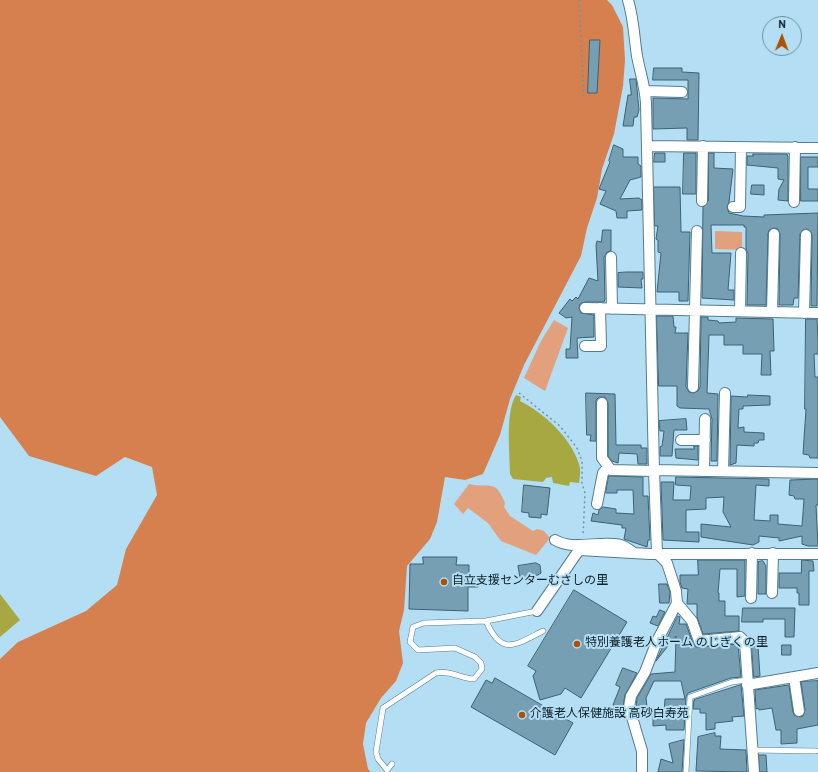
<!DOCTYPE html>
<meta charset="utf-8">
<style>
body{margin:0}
#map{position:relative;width:818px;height:772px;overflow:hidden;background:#b3def3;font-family:Overpass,sans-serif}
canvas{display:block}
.north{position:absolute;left:762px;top:16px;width:40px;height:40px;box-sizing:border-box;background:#b3def3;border:1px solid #7192a1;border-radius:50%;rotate:1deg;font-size:11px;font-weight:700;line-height:16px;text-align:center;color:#0f2027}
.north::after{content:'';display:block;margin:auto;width:14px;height:18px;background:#af5002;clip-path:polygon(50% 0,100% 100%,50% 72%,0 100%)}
</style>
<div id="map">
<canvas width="818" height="772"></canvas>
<div class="north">N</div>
</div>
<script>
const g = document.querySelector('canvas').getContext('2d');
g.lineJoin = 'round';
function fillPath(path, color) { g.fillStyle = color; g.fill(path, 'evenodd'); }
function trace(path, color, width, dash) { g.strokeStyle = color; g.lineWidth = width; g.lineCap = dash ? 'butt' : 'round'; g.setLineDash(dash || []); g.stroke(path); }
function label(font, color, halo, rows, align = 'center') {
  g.font = font + ' Overpass,"Noto Sans JP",sans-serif'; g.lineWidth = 4; g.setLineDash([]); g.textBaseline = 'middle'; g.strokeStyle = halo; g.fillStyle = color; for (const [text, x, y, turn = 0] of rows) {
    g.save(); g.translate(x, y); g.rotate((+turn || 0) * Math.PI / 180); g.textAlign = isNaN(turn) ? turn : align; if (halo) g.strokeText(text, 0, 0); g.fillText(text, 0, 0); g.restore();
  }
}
const green = new Path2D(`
 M715 231 742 232V250L715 249Z
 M554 320 568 328 545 391 524 378 541 341Z
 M469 484C491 489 495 478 505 503L504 507 510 516 533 531 537 529 544 531 550 538 536 555 501 541 488 523 468 508 463 514 454 504Z`);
const forest = new Path2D(`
 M0 0H607L612 5 623 27 625 60 623 86 614 134 602 169 597 198 587 228 581 256 524 365 510 399 500 435 483 474 465 480 445 477 437 522 430 539 407 566 404 610 399 631 403 663 396 681 381 698 366 723 363 744 368 769 371 772H0V659L18 642 86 611 117 585 126 549 157 495 152 467 125 457 96 476 29 456 0 417Z`);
const water = new Path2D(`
 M516 395 521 397 520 401C544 413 571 438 579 464 581 470 580 477 579 483L570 482 569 486 553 483 552 477 546 478 543 482 513 479 510 474C510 452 505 413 516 395Z
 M0 594 20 620 0 637Z`);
const building = new Path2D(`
 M590 40H600L597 93H588Z
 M654 68H682V72L699 73 698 140H687V128L653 129V98L688 99V80H653Z
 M630 79H636L639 110 637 117H634L633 126H623L628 95H631Z
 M614 145 623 149V157H638V164L641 166V177L630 180 620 199 639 198 642 200V210L627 211V218H617L616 211 600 204 606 191 599 189 610 162 609 161Z
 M655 153H665V162H654Z
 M684 153H696V194H683Z
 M709 153H714V168L733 169 729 202 727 207 729 213 743 216 764 217V215L818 213 817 306H811L812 235 811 232 807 229 803 230 800 234 798 298H794L793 305H779L780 234 778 229 774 228 769 230 768 234 766 305H747L748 253 746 249V227H744V225H711L712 253H731L728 290H734V300L702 298 703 207 708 201Z
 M753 154H787L788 157V201L778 200 779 189 784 180 778 179V168L747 165V156H753Z
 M801 157H818V167H808V189H818V201H801Z
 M752 185H764V195L751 194Z
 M654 187H680L681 232H690L688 301H679V292H657L661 253 658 252V240L656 239 658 226H655Z
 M603 230H611V251L607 252 604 257 605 299 604 302H585L580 304 579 308 581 313 594 315V337L577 338 578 358H566V349H570L572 317 566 318 559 313 570 299 572 301 576 297 578 299 589 278 598 281 596 245 597 241 601 242Z
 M626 272H643V279H641L642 288 618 287V273Z
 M657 316H673L674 327H676L675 333H688L686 387 689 392 693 393 698 391 700 387 701 317H708V320L718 321 719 323 736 322V318L773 319 774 351H770L771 375H761L762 354H743V345H724V335H709L707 393 718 394 717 461H711L712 419 709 409 680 408 677 406V386H659Z
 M806 319H817L818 338V354H814L815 377H818V458H810L809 455 803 454 806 409H805Z
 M586 393 615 394 616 445H641V448H647V464H638L637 454 619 453 618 463 612 461 608 456V403L605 397H599L596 400V441H590L591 435H587Z
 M748 395 770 396V405L743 406V409H739L738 428 744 427V432L764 433V440H759L758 443H754V446L737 445 736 463 730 465 731 396 747 397Z
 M686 419 687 430H674L672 456H660V447L662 446 664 431H660L659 421Z
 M694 446H698V460L676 458 675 449H694Z
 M609 476 643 477V496H648L650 540H648L647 547 624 539 626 528H622V525L591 521 593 513 598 515 599 510 603 507 616 509V513L634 514 633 490H617V493H606Z
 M676 477 769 479V486L756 485 754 520 770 521V515H778V524L802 526 804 499H795L794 496 789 495 790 480 818 479V505H816L818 546H808L802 544V536L779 541V538L759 536V542L753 545 701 537V524L731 527 723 512 724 497 706 498V509L686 510V532H699V542L663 540 661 482H674L673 500H690L691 486 676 485Z
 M524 485 550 488 547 515 541 514V518L529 517V513L522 512Z
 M423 557H457L456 565H469V576H479L478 587H468V611L409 609 410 564H423Z
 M698 560H745V596L737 597V569H720L718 593H719V601H725V616H739V631L703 634 697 617V604H687L688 589 682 588 680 582V575H698Z
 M802 560 813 561 814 571H809V605H799V593H797V588H779V573H801Z
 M763 561 766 566V594H758V562Z
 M536 563 540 565 541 573 538 575 520 578 518 566Z
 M659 584H667L670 592 669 603H660Z
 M574 590 627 622 581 698 565 688 561 694 540 700 533 676 536 671 528 666Z
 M743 608H795L794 637H785V619H763V622H742Z
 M660 610 665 612 658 626 650 623 653 616 656 617Z
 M678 616 680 617 679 624H686L693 643 696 647 738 644 741 677 731 678 688 693 686 697 684 730H666V725L653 726V713L664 712 665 699H685L681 681H654L646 698 648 715 639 717 636 707 637 698 651 674 675 672 676 636 656 661Z
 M782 645H791V655H782Z
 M752 646H758L760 676 754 677Z
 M623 668 637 673 625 695 623 706 625 716 619 714 620 707 613 705 620 687 616 685Z
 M495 678 573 723 555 755 471 707 486 680 492 683Z
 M818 681V725L797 729V743L781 744V730H776L772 708 759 710 758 708 756 709 755 690 789 685 793 712 794 715 800 717 803 716 805 710 801 682Z
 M741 685 744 716 732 717 733 721 715 723V729L706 730V713H700V709H693L694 700Z
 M715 733V736H721L720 749 746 750 747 772 696 771 698 737Z
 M684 740 682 772H658L661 759 673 763 669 744Z
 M759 755H766L767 772H760Z`);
const path = new Path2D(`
 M579 0 584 99
 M519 393 560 426 577 448 582 461V483L585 493 583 536`);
const lane = new Path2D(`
 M486 621C502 657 515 645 543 631
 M752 750 816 751
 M392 764 387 770 378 759 376 752 383 708 436 673C449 670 460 678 474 679L482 669 481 663 475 657 455 648 418 650 410 642 413 627 424 623 486 621 537 611
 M686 772 690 697 732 682 747 680`);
const street = new Path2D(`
 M628 0C634 20 634 37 637 56 640 72 645 86 646 103L654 471 657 553 667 563 676 591 677 603 657 641 645 672 631 696 629 707 642 751V772
 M645 91 682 92
 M647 146 818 148
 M702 201 703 146
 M794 202 795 147
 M733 207H740L741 147
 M611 257 612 309
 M585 308 818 313
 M740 311 741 253
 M772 312 774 234
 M804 313 806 235
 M585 346H601L600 308
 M693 387 697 231
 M602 403V458L611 470 654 471
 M681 440H705
 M654 470 818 473
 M704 471 705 419
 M723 471 725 393
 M597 504 603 473 608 467
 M555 540C573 551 600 540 621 545 625 546 630 550 634 553
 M772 593 773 553
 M751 598 752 553
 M677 603 692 621 699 641 740 637 745 642 754 772
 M537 611 579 550 650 554H818
 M794 677 799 711
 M747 685 818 673`);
const markers = [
 [444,582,4,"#af5002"],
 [577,644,4,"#af5002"],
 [522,715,4,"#af5002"]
];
const poiNames = [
 ["自立支援センターむさしの里",452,582],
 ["特別養護老人ホーム のじぎくの里",585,644],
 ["介護老人保健施設 高砂白寿苑",530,715]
];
fillPath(green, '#e2a07c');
fillPath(forest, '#d6804f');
fillPath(water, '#a7a842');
fillPath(building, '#769fb3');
trace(building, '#3a6274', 1);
trace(lane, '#557d91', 6);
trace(street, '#557d91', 12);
trace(path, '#7394a4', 1.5, [2, 3]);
trace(lane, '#fff', 5);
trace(street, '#fff', 10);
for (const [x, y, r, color] of markers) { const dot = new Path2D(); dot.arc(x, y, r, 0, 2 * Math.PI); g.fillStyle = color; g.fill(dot); trace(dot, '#b3def3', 1.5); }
label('12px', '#0f2027', '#b3def3', poiNames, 'left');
</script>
